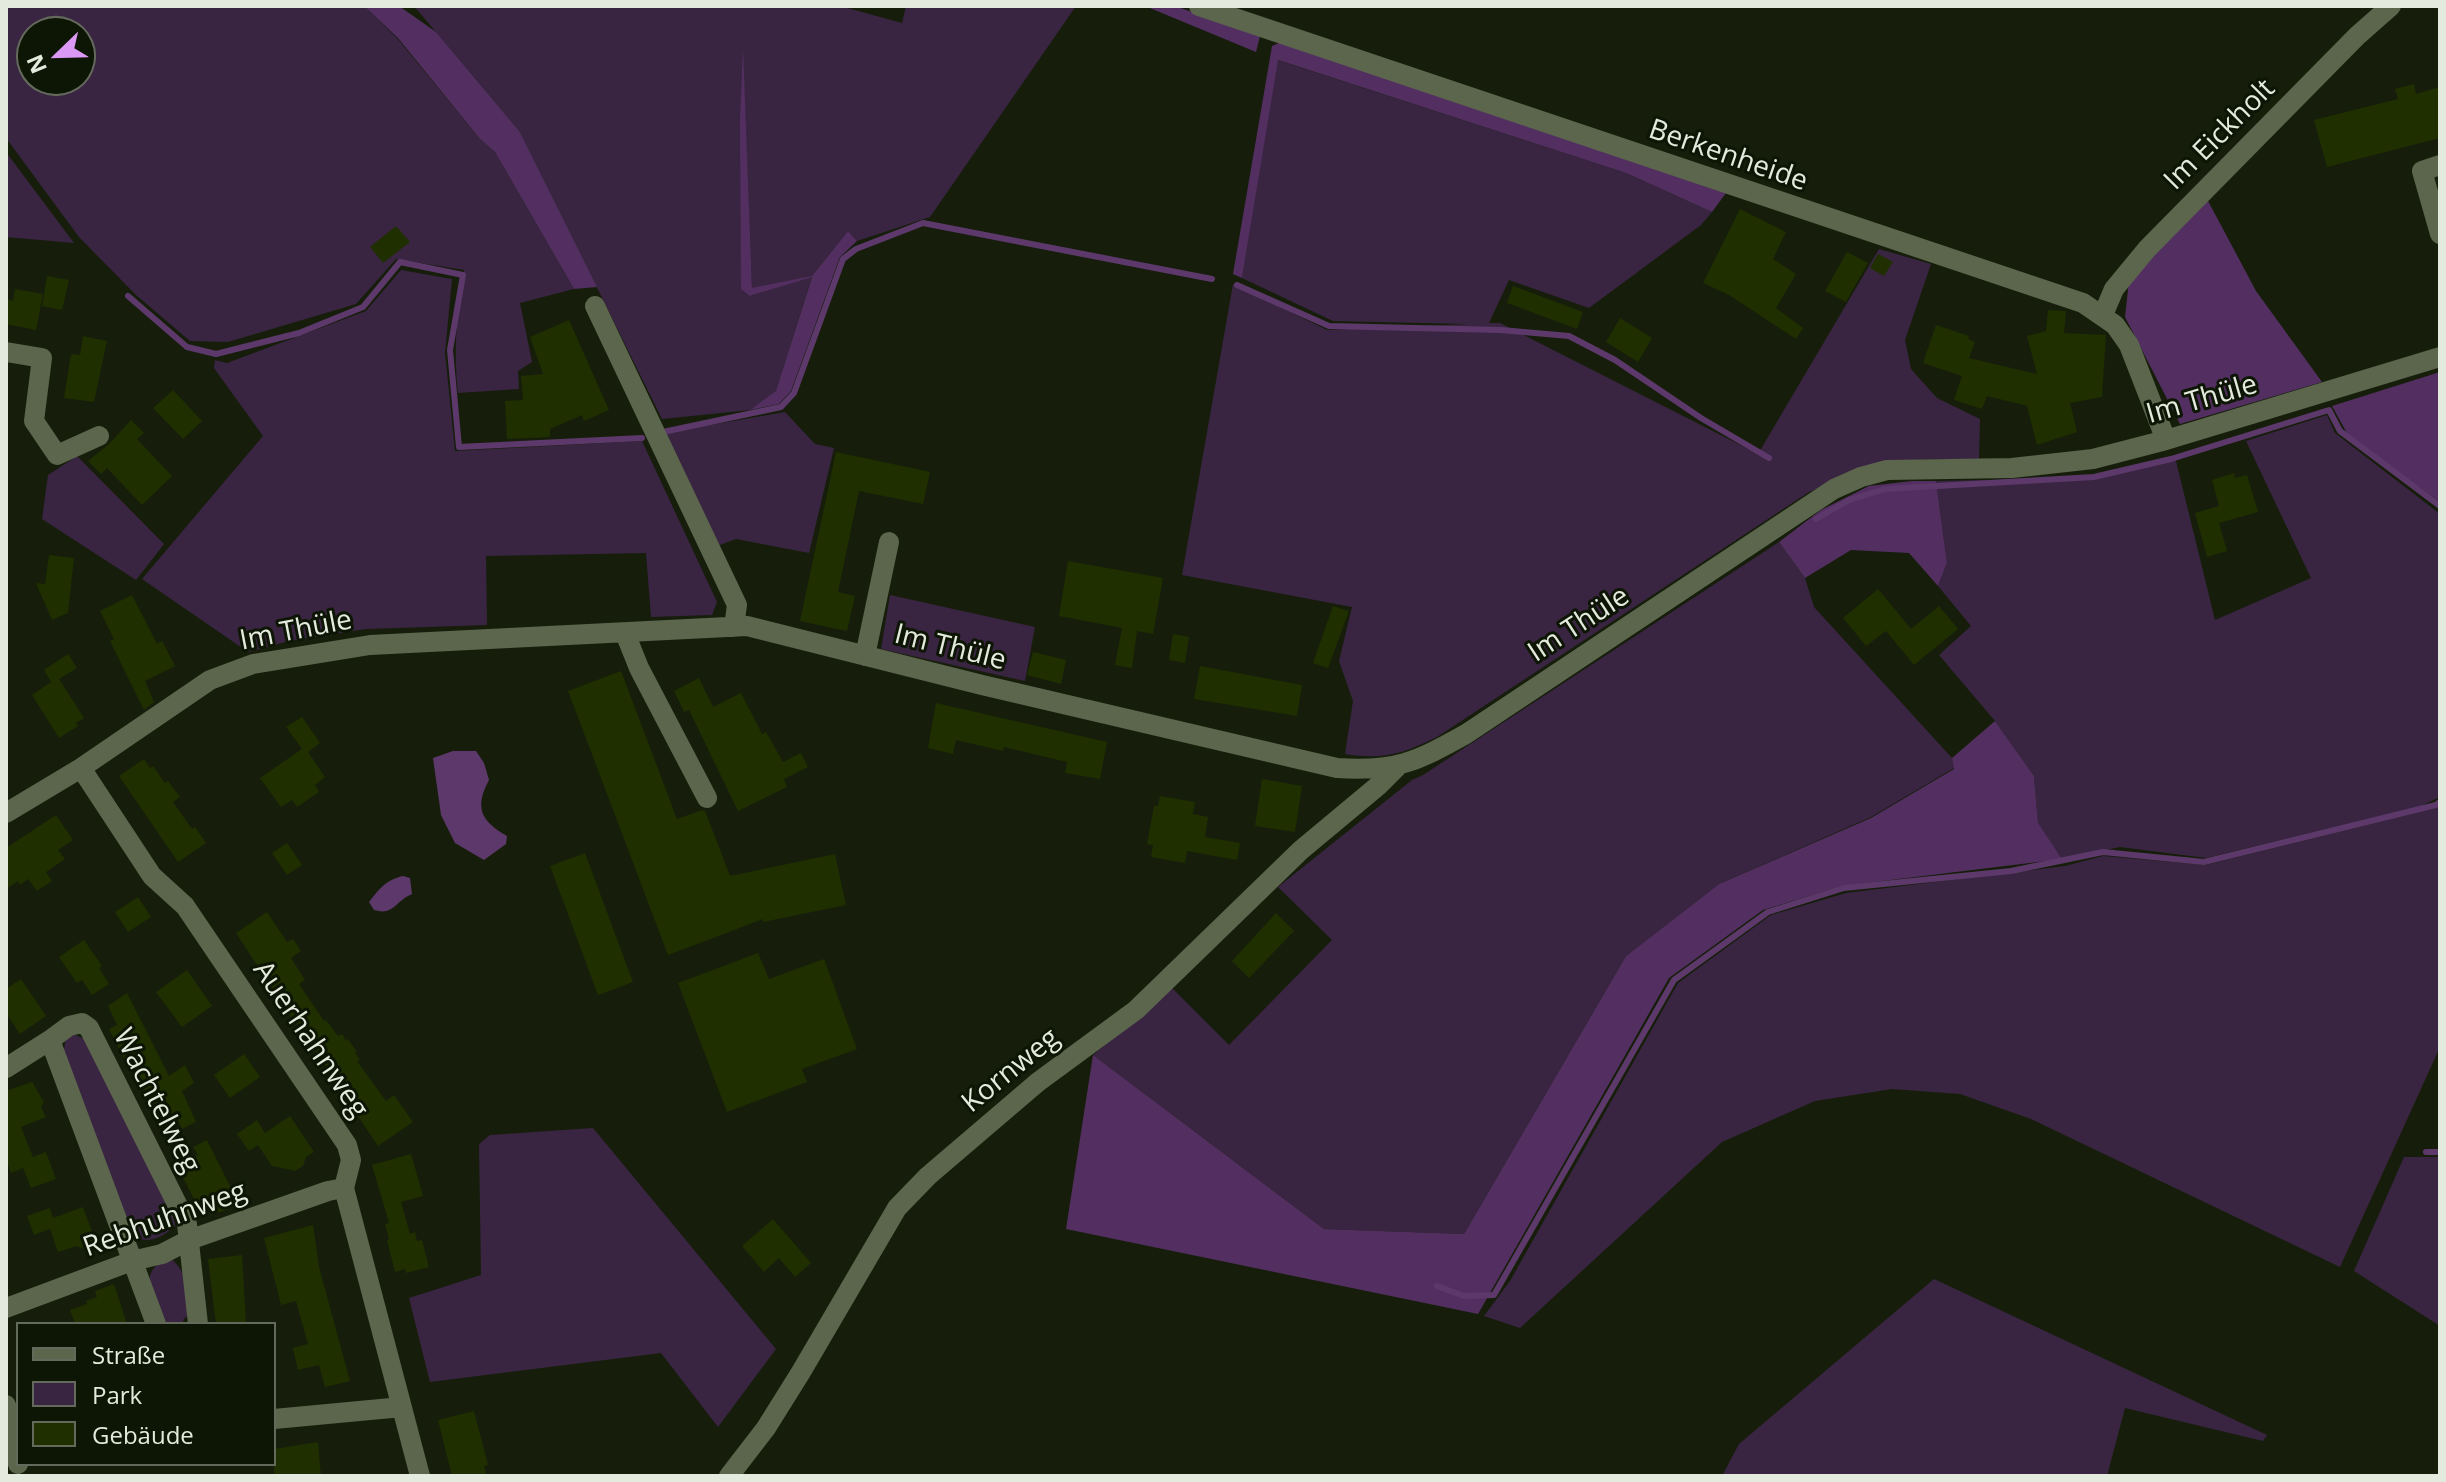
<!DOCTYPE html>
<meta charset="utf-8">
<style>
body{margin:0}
#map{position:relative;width:2446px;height:1482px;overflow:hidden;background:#161e0b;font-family:"Open Sans",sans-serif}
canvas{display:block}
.frame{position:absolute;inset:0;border:8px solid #e4eadd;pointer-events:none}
.legend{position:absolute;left:16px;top:1322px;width:260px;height:144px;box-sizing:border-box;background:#0d1504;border:2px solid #636a5b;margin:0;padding:10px 14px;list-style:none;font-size:24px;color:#e4eadd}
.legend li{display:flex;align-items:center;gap:16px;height:40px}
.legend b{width:40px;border:2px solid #636a5b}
.north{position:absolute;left:16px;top:16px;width:80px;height:80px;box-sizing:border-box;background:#0d1504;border:2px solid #636a5b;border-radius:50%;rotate:247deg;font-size:22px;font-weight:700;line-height:32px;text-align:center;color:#e4eadd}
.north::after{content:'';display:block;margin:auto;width:28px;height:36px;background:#db99f5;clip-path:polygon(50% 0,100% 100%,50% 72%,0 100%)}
</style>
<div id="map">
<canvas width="2446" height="1482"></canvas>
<div class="frame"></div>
<ul class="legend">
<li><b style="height:10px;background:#5b664d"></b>Straße</li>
<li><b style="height:22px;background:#392541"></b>Park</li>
<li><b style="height:22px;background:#1f2f00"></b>Gebäude</li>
</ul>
<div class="north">N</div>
</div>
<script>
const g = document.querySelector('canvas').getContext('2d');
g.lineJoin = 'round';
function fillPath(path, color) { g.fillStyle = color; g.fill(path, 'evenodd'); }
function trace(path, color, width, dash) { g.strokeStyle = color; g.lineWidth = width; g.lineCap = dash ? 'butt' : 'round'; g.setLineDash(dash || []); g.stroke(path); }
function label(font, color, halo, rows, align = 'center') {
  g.font = font + ' "Open Sans",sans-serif'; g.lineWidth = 6; g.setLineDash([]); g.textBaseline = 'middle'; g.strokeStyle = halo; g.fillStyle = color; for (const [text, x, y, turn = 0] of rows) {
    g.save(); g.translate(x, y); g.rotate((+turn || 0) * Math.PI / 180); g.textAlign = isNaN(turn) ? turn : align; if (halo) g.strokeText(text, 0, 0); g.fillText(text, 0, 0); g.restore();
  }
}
const green = new Path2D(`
 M6 6H364L397 38 480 139 495 152 574 289 520 303 532 362 518 371 519 389 458 393C453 351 457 312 464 270L396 259 356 304 228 342 190 341 136 295 79 237 6 138ZM32 32H80V80H32Z
 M414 6H840L902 23 906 6H1076L930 217 857 241 848 231 812 276 776 392 750 410 662 419 520 132ZM743 61 752 289 802 279 751 296Z
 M1277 60 1626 173 1712 212 1701 225 1589 308 1509 280 1489 323H1500L1758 454 1879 249 1931 264 1905 340 1911 369 1937 398 1980 419 1979 459C1933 459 1886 457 1842 475 1830 480 1820 489 1809 492L1437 737C1402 754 1383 760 1345 754L1353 701 1339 661 1352 607 1182 575 1233 284 1327 330 1468 324 1333 321 1242 278Z
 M6 152 74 243 6 237Z
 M401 270 452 279 445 353 455 451 642 441 717 602 712 615 651 617 646 553 486 556 487 625 366 629 289 641 248 652 142 579 263 436 214 368 215 360 227 363 366 311Z
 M785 412 815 444 834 448 809 553 736 539 717 546 664 433Z
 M2327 415 2335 433 2440 514V797L2421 806 2206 858 2120 847 2062 859 2038 824 2034 776 1995 721 1939 655 1971 626 1938 586 1947 563 1936 481 2084 478 2175 457 2215 620 2311 578 2246 441Z
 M77 456 164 544 136 580 42 519 48 475Z
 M1779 542 1805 578 1814 607 1952 758 1954 768 1871 817 1719 884 1626 956 1464 1234 1324 1229 1093 1055 1172 988 1229 1045 1332 940 1278 887 1412 780 1423 775Z
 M890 595 1035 627 1025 681 881 649Z
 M2440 807V1047L2340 1267 2031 1119 1960 1094 1892 1089 1815 1101 1722 1142 1520 1328 1484 1316 1510 1281 1678 983 1771 915 1846 893 2065 866 2103 856 2206 865Z
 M73 1034 87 1040 175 1214V1226C161 1239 143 1247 128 1231L63 1055 66 1037Z
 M593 1128 776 1349 718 1427 661 1353 430 1382 409 1298 481 1275 479 1144 490 1135Z
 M2404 1157H2440V1326L2354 1271Z
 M170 1258C190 1274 186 1291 189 1314L183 1320 184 1324H163C154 1299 134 1271 170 1258Z
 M1934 1279 2267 1435 2263 1441 2125 1408 2107 1476H1722L1739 1444Z`);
const forest = new Path2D(`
 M364 6H399L436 32 520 132 597 287 574 289 495 152 480 139 398 38Z
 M1145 6H1175L1260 36 1256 52Z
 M1281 42 1726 193 1712 212 1626 173 1278 60 1242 278 1233 274 1272 46Z
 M743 47 752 288 812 276 848 231 857 241 840 257 791 391 779 404 750 410 776 391 812 277 750 296 741 289 740 121Z
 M2207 199 2256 291 2322 382 2180 424 2125 317 2129 281Z
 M2440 372V502L2348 435 2332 406Z
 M1912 481H1936L1947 563 1938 586 1909 553 1851 550 1805 578 1779 542 1821 510 1869 486Z
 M1995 721 2034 776 2038 823 2062 859 1842 886 1763 910 1669 978 1478 1314 1066 1229 1093 1055 1324 1229 1464 1234 1626 956 1719 884 1871 818 1954 769 1952 758Z`);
const water = new Path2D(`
 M453 751H476L484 763 489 780C474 808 481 821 507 836L506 844 484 860 455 843 441 815 433 758Z
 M403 876 410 878 412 894C395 901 394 916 374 910L369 902C380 888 386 880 403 876Z`);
const stream = new Path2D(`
 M1237 285 1329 326 1501 330 1569 336 1615 360 1701 418 1769 458
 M128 296 187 347 216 354 299 333 363 307 400 262 463 275 450 350 459 447 642 438
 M663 432 781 407 794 393 843 259 856 249 923 223 1212 279
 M1816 519 1849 500 1885 489 2094 477 2171 459 2329 410 2340 431 2440 506
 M2426 1152H2440
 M1437 1286 1464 1296 1494 1295 1674 980 1768 912 1844 888 2011 871 2103 852 2204 862 2436 805 2440 802`);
const building = new Path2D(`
 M2414 84 2416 94 2440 87V138L2327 167 2314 120 2398 99 2395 89Z
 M1740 209 1786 232 1773 259 1796 274 1776 308 1803 328 1796 339 1729 295 1703 283Z
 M396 226 410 242 383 263 370 247Z
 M1847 252 1868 263 1846 302 1825 291Z
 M1878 254 1893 262 1884 276 1870 268Z
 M47 276 69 280 62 310 42 306Z
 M1513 286 1583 312 1577 329 1507 303Z
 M15 289 43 294 36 330 6 324V299L13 301Z
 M2048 310 2066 311 2064 333 2106 335 2102 397 2070 403 2077 432 2037 445 2027 406 1987 396 1982 409 1954 400 1962 376 1923 363 1936 325 1969 336 1968 339 1975 342 1969 358 2037 374 2027 336 2046 331Z
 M1620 318 1652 338 1638 362 1606 342Z
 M569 320 609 410 584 421 582 415 550 429V437L507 439 505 401 523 400 521 376 543 374 530 337Z
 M83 336 107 341 94 402 64 398 71 354 80 355Z
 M173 390 202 421 183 439 153 408Z
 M131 420 144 433 137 439 172 476 142 505 107 468 101 474 88 461 109 444Z
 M836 452 930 472 923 504 859 491 838 592 855 596 847 631 800 621Z
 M2234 473 2235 478 2247 475 2258 512 2219 523 2227 551 2207 557 2195 513 2219 506 2212 480Z
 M49 555 74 558 68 613 52 620 36 583 45 584Z
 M1068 561 1163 578 1153 634 1137 631 1132 668 1115 665 1122 628 1059 616Z
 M1878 589 1911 629 1939 606 1958 629 1914 665 1886 631 1866 646 1843 618Z
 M132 595 157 644 162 641 175 666 145 681 154 702 144 710 110 641 114 639 100 611Z
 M1333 606 1349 611 1328 668 1313 663Z
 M1173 634 1189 637 1185 663 1169 660Z
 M1033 652 1066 660 1061 684 1027 675Z
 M68 654 77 668 59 679 84 718 76 723 78 726 59 738 32 695 51 682 44 670Z
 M1200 666 1302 685 1297 716 1194 699Z
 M621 671 677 819 702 810 705 811 730 876 835 854 846 905 763 922V919L668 955 568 691Z
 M699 678 713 707 741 693 762 734 766 732 783 762 801 753 808 767 784 779 787 787 738 811 689 710 684 712 674 691Z
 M936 703 1107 742 1100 779 1065 773 1067 762 1004 747 1003 751 956 740 953 754 928 748Z
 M302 717 320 743 308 752 325 777 315 785 319 792 297 807 292 800 281 807 260 778 302 749 286 727Z
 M144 759 150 768 153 766 165 783 168 781 180 797 173 802 192 829 195 827 206 843 178 862 119 776Z
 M1262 779 1302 786 1295 832 1255 826Z
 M1160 796 1195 802 1193 814 1208 817 1205 837 1240 843 1237 860 1187 851 1185 863 1151 857 1153 845 1147 844 1154 806H1158Z
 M56 815 73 840 58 850 65 859 46 872 52 881 37 891 28 879 20 885 18 881 6 889V848Z
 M287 843 302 865 287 875 272 853Z
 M585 853 633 982 598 995 550 866Z
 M138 897 151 917 128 932 115 912Z
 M267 912 287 942 293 939 301 951 291 958 305 980 299 984 324 1021 326 1020 338 1036 342 1034 346 1041 348 1039 357 1052 355 1053 360 1060 357 1061 386 1101 394 1095 413 1122 378 1146 351 1106 354 1104 315 1052 318 1050 299 1023 296 1025 236 933Z
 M1276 913 1294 931 1249 978 1232 961Z
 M84 940 102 966 99 968 109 984 92 995 82 980 77 983 59 957Z
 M758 953 769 979 824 959 857 1049 802 1069 807 1082 727 1112 678 983Z
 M187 970 212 1006 182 1027 156 992Z
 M21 979 46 1016 20 1034 6 1013V989Z
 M127 993 169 1076 185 1065 194 1083 182 1091 196 1122 182 1129 178 1120 160 1129 146 1102 150 1100 134 1069 130 1070 109 1029 117 1025 108 1006Z
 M244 1054 260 1077 230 1098 214 1075Z
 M32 1082 44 1102 41 1107 46 1117 21 1127 33 1157 46 1152 56 1179 31 1188 23 1168 11 1173 6 1159V1091Z
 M290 1116 314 1152 306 1157 303 1166 295 1171 272 1166 258 1145 249 1151 237 1134 257 1120 265 1133Z
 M207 1140 231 1188 237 1206 211 1215 205 1201 197 1205 177 1166 198 1155 193 1147Z
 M411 1154 423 1196 401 1202 410 1234 415 1232 417 1241 422 1240 429 1267 406 1273 405 1269 395 1272 387 1240 389 1239 385 1224 389 1223 372 1165Z
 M83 1207 94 1237 90 1244 81 1248 76 1246 58 1252 50 1229 34 1235 27 1216 50 1208 53 1218Z
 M773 1219 811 1263 795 1277 779 1258 764 1272 742 1246Z
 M313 1225 319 1267 350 1381 325 1387 319 1365 298 1370 293 1348 308 1344 296 1301 281 1305 264 1238Z
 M242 1255 246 1324H216L208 1259Z
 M114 1284 127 1324H75L70 1310 87 1304 86 1301 97 1297 95 1291Z
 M474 1411 488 1465 484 1466 487 1476H452L438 1420Z
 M318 1442 321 1476H304V1474L274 1476V1449Z`);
const minor = new Path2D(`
 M1199 6 2083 303 2115 325 2129 345 2166 440
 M2440 165 2422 171 2440 234
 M595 306 737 605 734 627
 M2103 315 2114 289 2147 249 2357 36 2391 6
 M6 352 42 358 34 421 57 455 99 436
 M625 633 639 668 707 798
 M865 656 889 542
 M81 768 152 876 185 906 347 1145 351 1160 344 1188 420 1476
 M6 813 81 768 210 680 253 664 370 645 747 626 982 685 1337 768C1395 772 1416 762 1466 734L1834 489 1861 477 1887 470 2012 468 2093 459 2166 440 2440 357
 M50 1040 69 1026 82 1023 89 1028 187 1224 198 1324
 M6 1068 50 1040 156 1324
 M6 1308 132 1261 162 1254 189 1240 328 1191 344 1188
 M6 1405 18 1464
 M274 1419 402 1407
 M729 1476 766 1428 801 1372 897 1208 928 1176 1038 1082 1136 1010 1301 850 1379 785 1397 767`);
const streetNames = [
 ["Im Eickholt",2220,135,-45],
 ["Berkenheide",1728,156,19],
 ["Im Thüle",2202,400,-16],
 ["Im Thüle",1579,625,-33],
 ["Im Thüle",296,631,-11],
 ["Im Thüle",950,648,14],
 ["Auerhahnweg",310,1040,56],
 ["Kornweg",1011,1071,-39],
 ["Wachtelweg",156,1101,63],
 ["Rebhuhnweg",165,1220,-20]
];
fillPath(green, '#392541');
fillPath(forest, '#522f60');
fillPath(water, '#5d396b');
trace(stream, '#5d396b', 6);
fillPath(building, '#1f2f00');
trace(minor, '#5b664d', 20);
label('28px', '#e4eadd', '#0d1504', streetNames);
</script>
